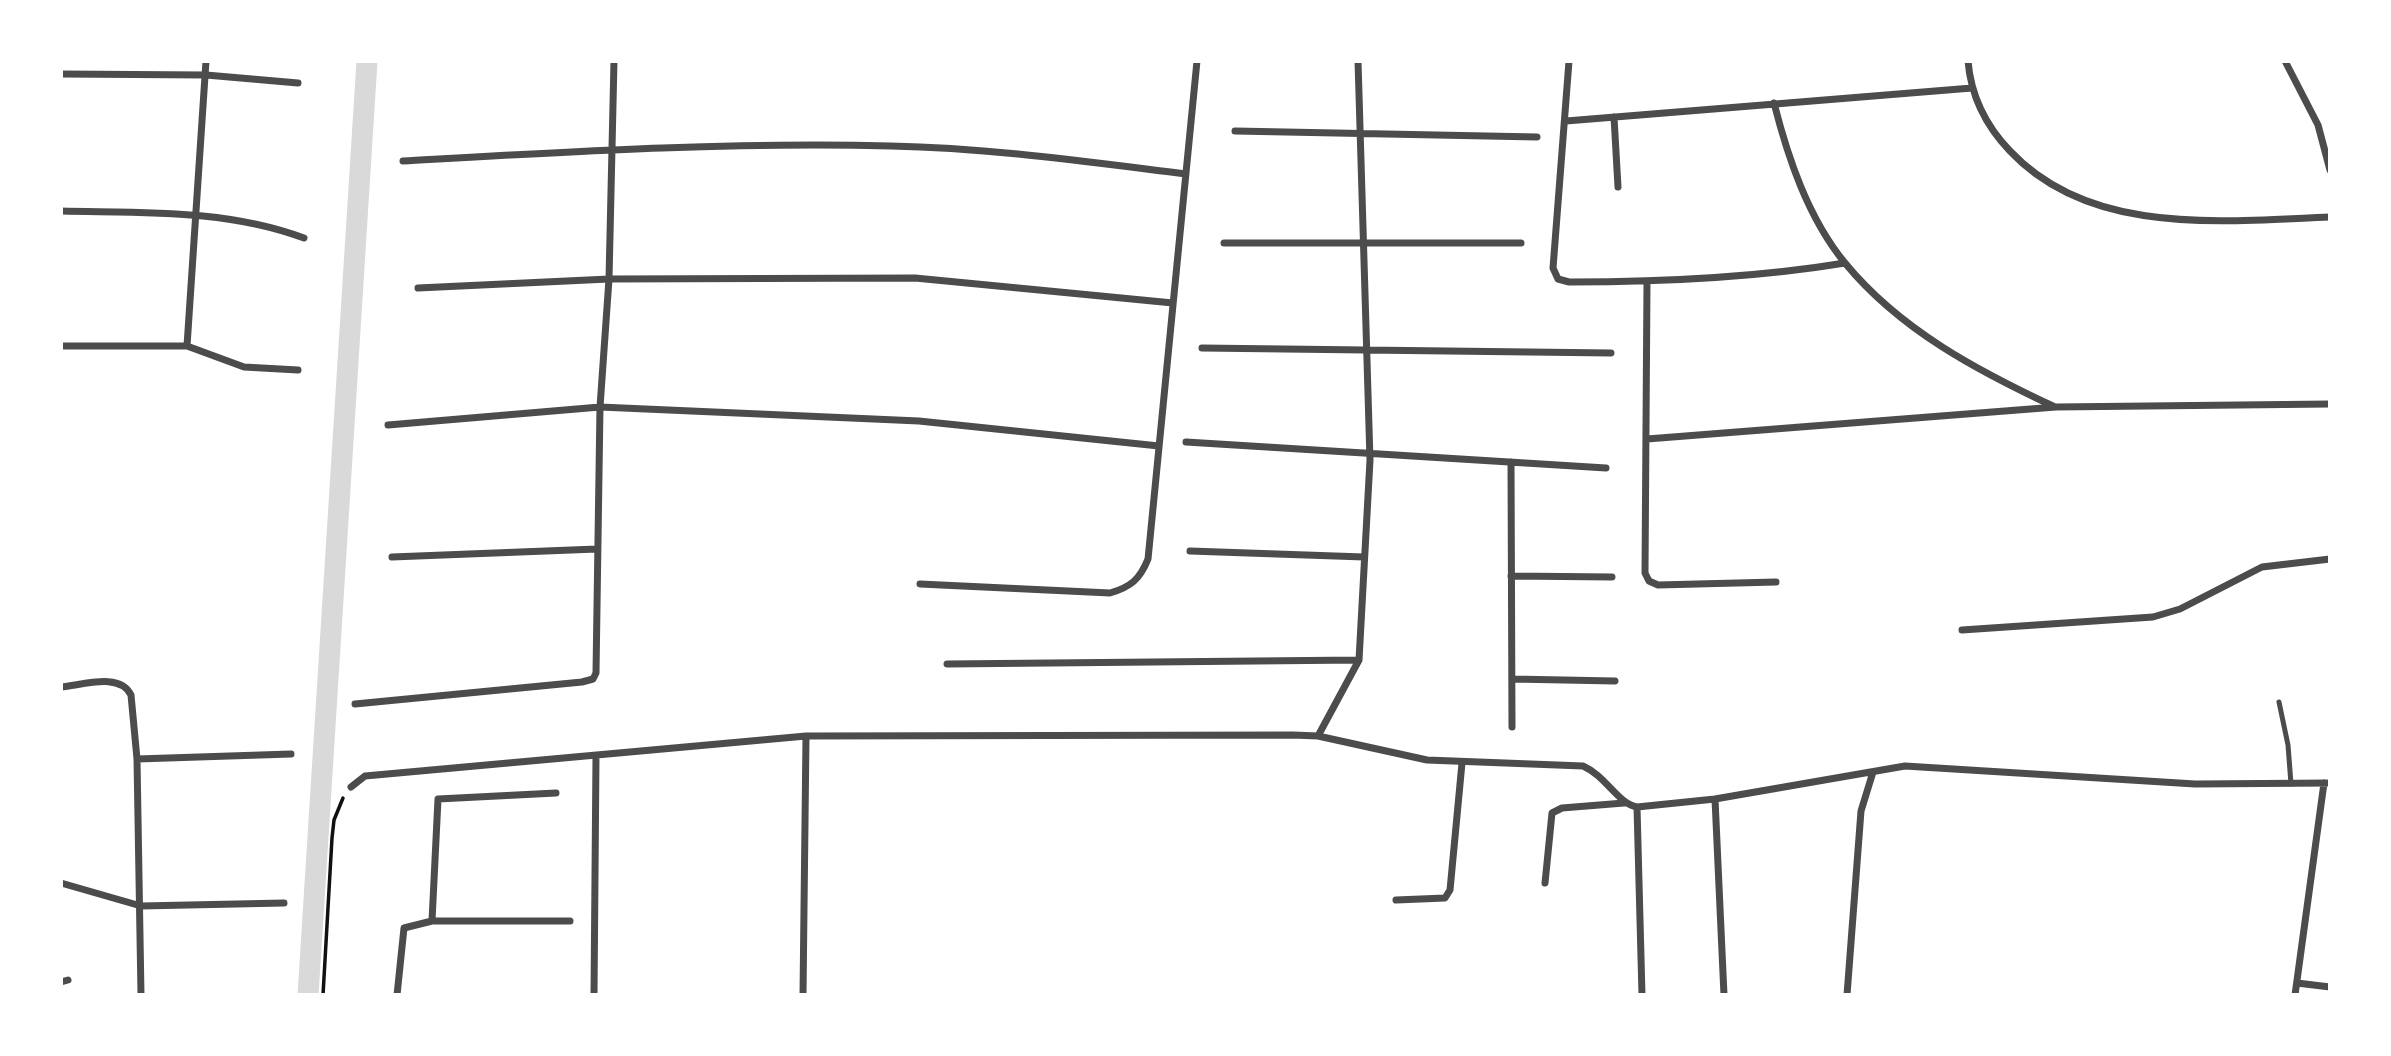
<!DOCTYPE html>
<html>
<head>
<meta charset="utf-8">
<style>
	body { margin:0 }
	#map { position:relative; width:2391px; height:1056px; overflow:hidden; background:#fff; font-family:Rubik,sans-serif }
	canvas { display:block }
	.frame { position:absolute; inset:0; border:63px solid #fff; pointer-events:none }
</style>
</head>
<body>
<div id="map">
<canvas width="2391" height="1056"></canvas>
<div class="frame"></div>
</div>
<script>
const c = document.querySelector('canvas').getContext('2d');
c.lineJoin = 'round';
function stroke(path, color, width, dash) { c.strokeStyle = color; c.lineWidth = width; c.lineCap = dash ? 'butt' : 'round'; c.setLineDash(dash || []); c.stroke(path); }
stroke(new Path2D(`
	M 308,995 L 367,61`), '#d9d9d9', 21);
stroke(new Path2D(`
	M 323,995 L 332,838 L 334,820 L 343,798`), '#111', 3.5);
stroke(new Path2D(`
	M 2279,702 L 2288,745 L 2291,784`), '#4c4c4c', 5);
stroke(new Path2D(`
	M 1569,61 L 1553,268 L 1558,279 L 1569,282 C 1662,282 1754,278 1845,263
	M 1968,61 C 1971,97 1986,126 2010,151 C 2091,237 2223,221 2330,217
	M 2285,61 L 2318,125 L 2330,170
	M 61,74 L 206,75 L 298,83
	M 1774,103 C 1788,158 1808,218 1845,263 C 1900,330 1978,371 2055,407
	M 1614,117 L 1618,187
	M 1566,121 L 1972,88
	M 1235,131 L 1537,137
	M 403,161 C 565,152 728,142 891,146 C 990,148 1088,162 1186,174
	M 61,211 C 143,213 226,209 304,238
	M 1224,243 L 1521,243
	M 1647,282 L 1645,573 L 1649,581 L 1658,585 L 1776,582
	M 418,288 L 609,279 L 915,278 L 1173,303
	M 61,346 L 187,346 L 244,367 L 298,370
	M 187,346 L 206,61
	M 1202,348 L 1611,353
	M 388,425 L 600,407 L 919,421 L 1159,446
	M 1647,439 L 2056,407 L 2330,404
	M 1186,442 L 1606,468
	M 1511,462 L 1512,727
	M 1190,551 L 1364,557
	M 392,557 L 597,549
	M 1511,576 L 1612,577
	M 920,584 L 1110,593 C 1131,587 1140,579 1148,559 L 1197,61
	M 1962,630 L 2153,617 L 2180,609 L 2262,567 L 2330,559
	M 947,664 L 1359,660
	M 1512,679 L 1615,681
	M 61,687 C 83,685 120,672 131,695 L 137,759 L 141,995
	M 355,704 L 582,682 L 593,679 L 596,673 L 600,407 L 609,279 L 614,61
	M 1318,736 L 1359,660 L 1370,460 L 1358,61
	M 137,759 L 291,754
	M 351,787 L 365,776 L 806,736 L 1293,735 L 1318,736 L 1427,760 L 1583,766 C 1606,776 1618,804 1637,807 L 1715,799 L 1905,766 L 2195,784 L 2330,783
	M 1715,799 L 1724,995
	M 1637,807 L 1642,995
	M 61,883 L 141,906 L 284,903
	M 1545,883 L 1552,813 L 1562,808 L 1624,803
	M 1396,900 L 1445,898 L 1450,890 L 1462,763
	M 432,921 L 570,921
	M 61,982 L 68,980
	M 2297,983 L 2330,987
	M 397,995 L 404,928 L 432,921 L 438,799 L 556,793
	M 594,995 L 596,756
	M 803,995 L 806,736
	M 1847,995 L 1861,811 L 1873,772
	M 2295,995 L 2324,783`), '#4c4c4c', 7);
</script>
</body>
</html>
